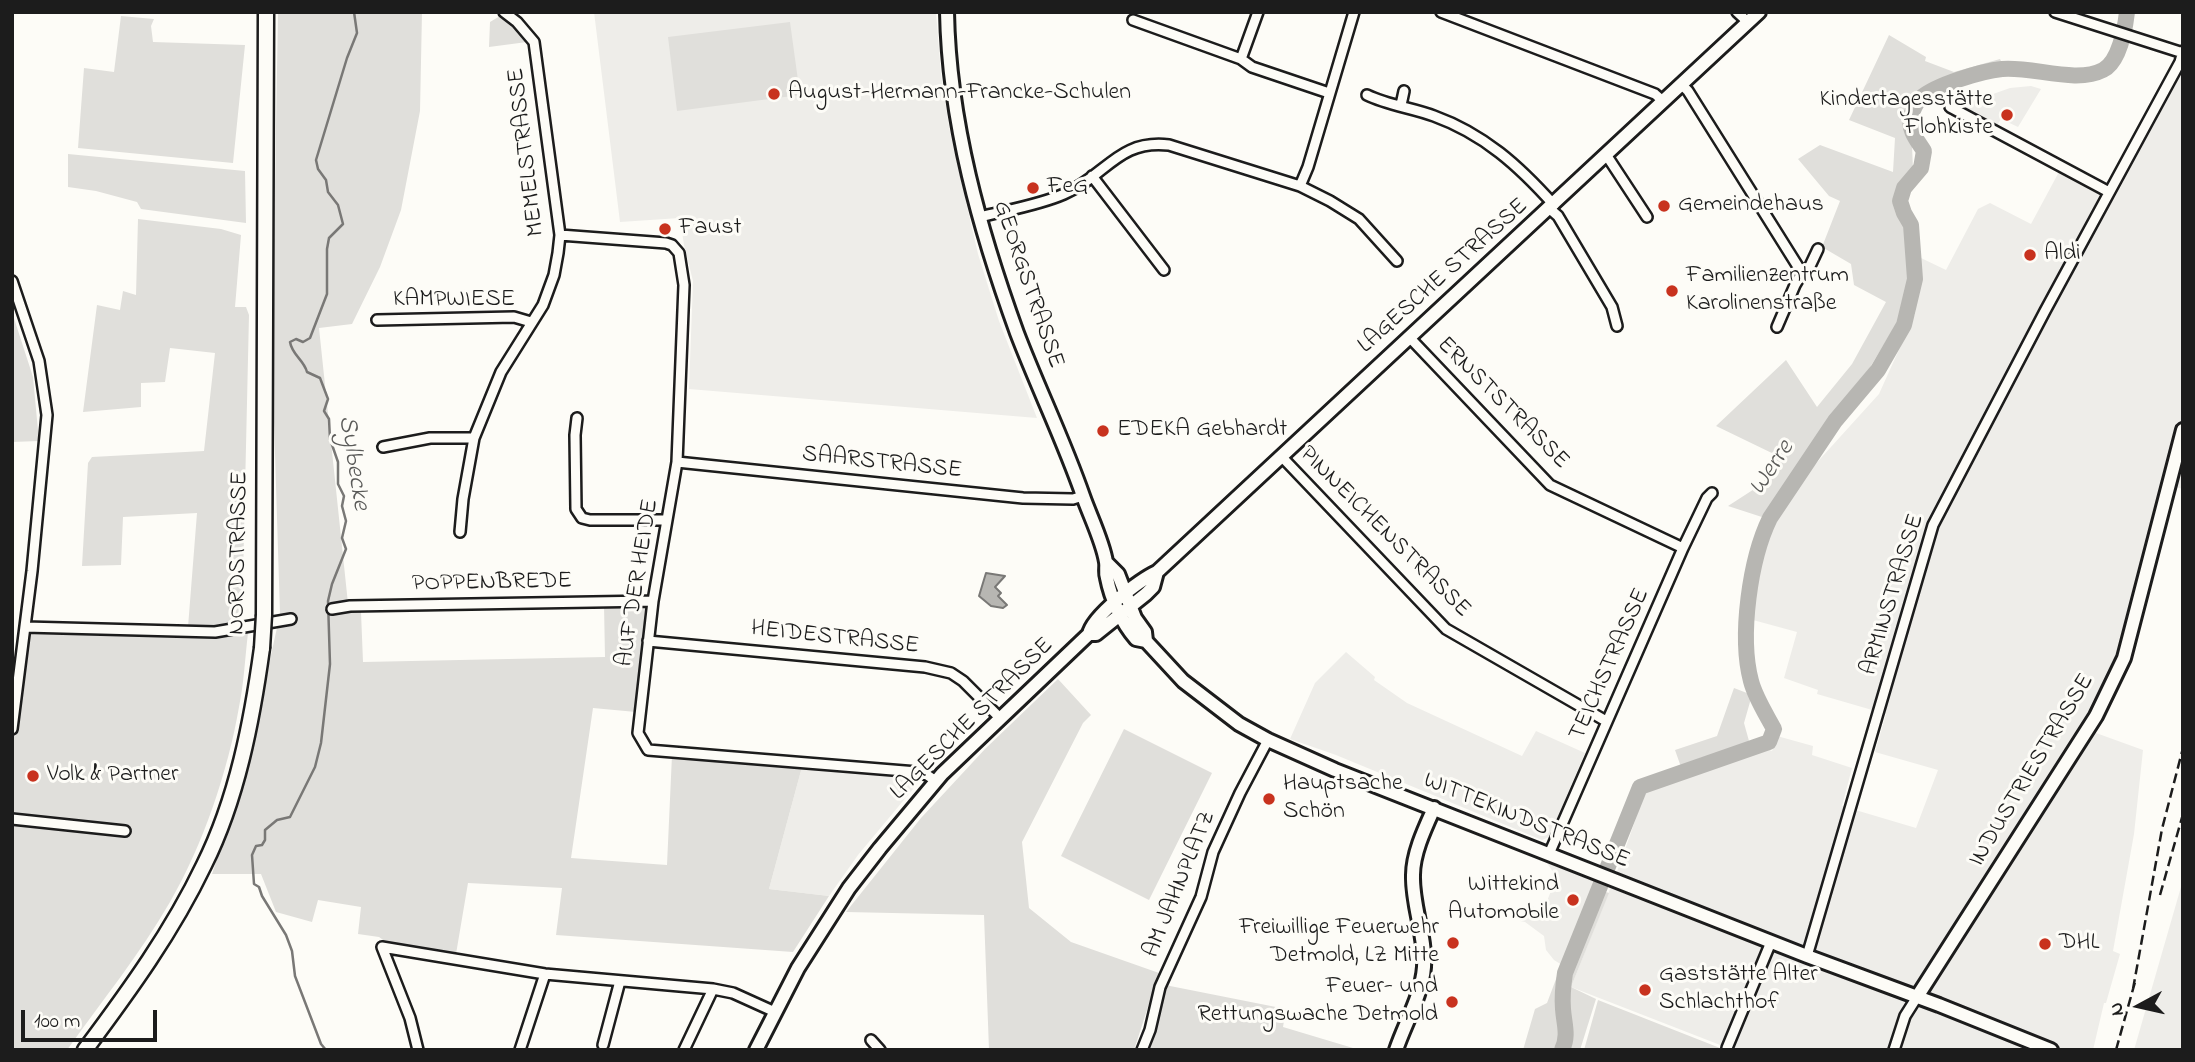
<!DOCTYPE html>
<html>
<head>
<meta charset="utf-8">
<style>
	body { margin:0 }
	#map { position:relative; width:2195px; height:1062px; overflow:hidden; background:#fdfcf7; font-family:"Indie Flower",sans-serif }
	canvas { display:block }
	.frame { position:absolute; inset:0; border:14px solid #1c1c1c; pointer-events:none }
	.north { position:absolute; left:2104px; top:971px; width:70px; height:70px; -webkit-text-stroke:5px #fdfcf7; paint-order:stroke; rotate:262deg; font-size:19px; font-weight:700; line-height:28px; text-align:center; color:#1c1c1c }
	.north::after { content:''; display:block; margin:auto; width:24px; height:32px; background:#1c1c1c; clip-path:polygon(50% 0,100% 100%,50% 72%,0 100%) }
	.scale { position:absolute; left:21px; top:1010px; width:136px; height:32px; box-sizing:border-box; border:4px solid #1c1c1c; border-top:0; padding-left:9px; font-size:21px; line-height:24px; white-space:nowrap; color:#1c1c1c; -webkit-text-stroke:5px #fdfcf7; paint-order:stroke }
</style>
</head>
<body>
<div id="map">
<canvas width="2195" height="1062"></canvas>
<div class="frame"></div>
<div class="north">N</div>
<div class="scale">100 m</div>
</div>
<script>
const c = document.querySelector('canvas').getContext('2d');
c.lineJoin = 'round';
function paint(path, color) { c.fillStyle = color; c.fill(path, 'evenodd'); }
function stroke(path, color, width, dash) { c.strokeStyle = color; c.lineWidth = width; c.lineCap = dash ? 'butt' : 'round'; c.setLineDash(dash || []); c.stroke(path); }
function drawText(font, color, halo, rows, align = 'center') {
  c.font = font + ' "Indie Flower",sans-serif'; c.lineWidth = 6; c.setLineDash([]); c.textBaseline = 'middle'; c.strokeStyle = halo; c.fillStyle = color; for (const [text, x, y, turn = 0] of rows) {
    c.save(); c.translate(x, y); c.rotate((+turn || 0) * Math.PI / 180); c.textAlign = isNaN(turn) ? turn : align; if (halo) c.strokeText(text, 0, 0); c.fillText(text, 0, 0); c.restore();
  }
}
paint(new Path2D(`
	M 594,12 L 936,12 L 941,74 L 950,132 L 978,254 L 999,321 L 1037,418 L 689,389 L 693,281 L 684,245 L 680,218 L 620,222 Z
	M 2183,70 L 2183,489 L 2161,483 L 2118,649 L 2108,680 L 2081,725 L 2096,733 L 2143,750 L 2134,834 L 2113,951 L 2120,954 L 2106,1003 L 2104,1003 L 2093,1050 L 1733,1050 L 1571,987 L 1620,864 L 1645,792 L 1650,788 L 1693,773 L 1703,772 L 1710,766 L 1747,753 L 1765,748 L 1772,751 L 1777,736 L 1813,746 L 1812,755 L 1852,768 L 1842,806 L 1916,828 L 1938,770 L 1875,752 L 1886,714 L 1817,694 L 1818,690 L 1784,678 L 1797,632 L 1753,620 L 1757,576 L 1782,501 L 1879,394 L 1915,314 L 1921,258 L 1946,270 L 1978,209 L 1990,203 L 2031,224 L 2060,170 L 2114,199 Z
	M 2031,86 L 2041,89 L 2018,127 L 2001,119 L 1995,129 L 1961,111 L 1965,104 L 2010,88 Z
	M 1346,652 L 1375,677 L 1374,680 L 1407,703 L 1522,756 L 1536,731 L 1585,753 L 1549,837 L 1542,840 L 1336,755 L 1290,739 L 1315,683 Z
	M 802,767 L 923,777 L 858,855 L 829,896 L 769,889 Z
	M 1547,863 L 1596,882 L 1579,918 L 1562,965 L 1554,960 L 1546,950 L 1544,936 L 1525,922 L 1520,921 L 1527,904 L 1543,911 L 1555,881 L 1555,875 Z
	M 2183,880 L 2183,1050 L 2134,1050 Z`), '#eeede9');
paint(new Path2D(`
	M 278,12 L 422,12 L 420,111 L 401,210 L 380,267 L 352,324 L 319,328 L 349,613 L 361,612 L 363,662 L 605,657 L 604,605 L 648,606 L 636,712 L 593,708 L 571,858 L 667,865 L 672,755 L 802,767 L 769,889 L 829,896 L 793,952 L 556,935 L 562,888 L 468,883 L 456,954 L 386,942 L 379,937 L 358,934 L 361,907 L 318,900 L 312,922 L 276,912 L 261,874 L 212,874 L 244,778 L 280,614 L 272,357 Z
	M 121,16 L 154,19 L 151,26 L 153,42 L 245,45 L 233,163 L 78,148 L 84,68 L 114,72 Z
	M 500,16 C 513,21 521,30 527,42 L 489,47 L 490,22 Z
	M 790,22 L 800,95 L 677,111 L 668,37 Z
	M 1889,35 L 1926,57 L 1925,61 L 1954,72 L 2000,59 L 2002,63 L 1933,85 L 1917,95 L 1906,110 L 1904,118 L 1912,145 L 1913,170 L 1901,188 L 1897,204 L 1900,215 L 1909,226 L 1910,282 L 1898,321 L 1869,369 L 1829,417 L 1765,518 L 1728,506 L 1762,484 L 1778,456 L 1716,426 L 1786,360 L 1817,407 L 1852,364 L 1886,302 L 1854,285 L 1851,264 L 1822,247 L 1840,201 L 1829,196 L 1798,159 L 1820,145 L 1893,172 L 1895,138 L 1849,120 Z
	M 68,154 L 245,171 L 246,223 L 141,209 L 137,202 L 96,191 L 68,187 Z
	M 138,219 L 221,229 L 241,235 L 235,307 L 246,307 L 249,315 L 242,621 L 232,625 L 188,627 L 197,513 L 123,517 L 121,565 L 82,566 L 88,463 L 92,457 L 204,451 L 215,353 L 170,348 L 165,382 L 141,383 L 141,407 L 83,412 L 97,305 L 120,310 L 123,291 L 136,295 Z
	M 12,312 L 33,377 L 39,441 L 12,442 Z
	M 25,627 L 248,633 C 245,658 244,683 239,707 C 228,771 203,845 170,902 C 140,954 102,1001 67,1050 L 12,1050 L 12,749 Z
	M 1058,679 L 1091,715 L 1083,723 L 1022,842 L 1029,908 L 1071,942 L 1159,973 L 1134,1050 L 989,1050 L 984,915 L 846,912 L 921,818 L 985,749 Z
	M 1734,688 L 1752,695 L 1744,723 L 1749,741 L 1723,752 L 1700,758 L 1681,767 L 1675,750 L 1717,736 Z
	M 1124,729 L 1212,773 L 1149,900 L 1061,856 Z
	M 1594,888 L 1609,893 L 1571,987 L 1596,999 L 1580,1050 L 1523,1050 L 1535,1009 L 1547,1003 L 1579,918 Z
	M 1165,985 L 1286,1009 L 1283,1027 L 1353,1048 L 1353,1050 L 1146,1050 L 1156,1022 Z
	M 1598,1000 L 1720,1048 L 1584,1050 Z`), '#e0dfdb');
const water = new Path2D(`
	M 986,573 L 1005,576 L 995,587 L 1001,593 L 998,596 L 1007,605 L 1003,608 L 991,606 L 979,596 Z`);
paint(water, '#b7b6b2');
stroke(water, '#797876', 2);
stroke(new Path2D(`
	M 326,1050 L 321,1044 L 295,976 L 292,951 L 286,935 L 262,896 L 259,887 L 254,884 L 252,855 L 256,846 L 262,845 L 265,840 L 265,830 L 277,820 L 290,817 L 315,767 L 321,743 L 330,664 L 328,601 L 332,584 L 346,549 L 342,538 L 346,521 L 342,506 L 344,496 L 338,484 L 338,462 L 330,439 L 329,419 L 324,411 L 328,399 L 320,378 L 307,372 C 304,360 292,355 290,342 L 296,339 L 303,342 L 310,338 L 327,294 L 327,249 L 329,238 L 343,224 L 338,205 L 328,192 L 326,180 L 318,169 L 316,160 L 347,58 L 357,33 L 354,12`), '#797876', 2.5);
stroke(new Path2D(`
	M 1562,1050 C 1569,1035 1564,1024 1563,1009 C 1562,997 1563,986 1565,973 L 1640,787 L 1769,742 L 1774,729 C 1766,714 1755,697 1751,681 C 1739,636 1750,559 1770,518 L 1835,421 L 1878,370 L 1904,325 L 1915,279 L 1911,225 L 1904,213 L 1900,201 L 1904,188 L 1921,168 L 1924,151 C 1917,140 1908,130 1911,117 C 1912,111 1917,101 1921,98 C 1935,85 1982,71 2002,69 C 2032,66 2076,84 2103,70 C 2119,62 2125,29 2127,12`), '#b7b6b2', 16);
const street = new Path2D(`
	M 1441,12 L 1655,94 L 1664,102
	M 1737,12 L 1749,23
	M 2055,12 L 2183,53
	M 1133,20 L 1241,59 L 1252,67 L 1329,93
	M 1241,59 L 1258,12
	M 1682,85 L 1688,91 L 1802,273
	M 1367,95 C 1387,105 1413,108 1434,116 C 1484,134 1519,166 1554,205
	M 1401,105 L 1404,91
	M 1950,107 L 2109,192
	M 1607,156 L 1647,217
	M 1092,176 L 1164,270
	M 1300,186 L 1308,167 L 1354,12
	M 1550,209 L 1558,216 L 1612,307 L 1617,326
	M 980,217 C 1008,210 1039,205 1064,194 C 1106,176 1118,139 1169,145 L 1300,186 L 1330,201 L 1359,219 L 1397,261
	M 560,235 L 666,243 L 672,245 L 679,253 L 684,285 L 677,462 L 653,601 L 638,733 L 648,750 L 917,772 L 927,775 L 936,781
	M 12,281 L 39,361 L 47,415 L 32,571 L 12,729
	M 377,320 L 514,317 L 531,322
	M 1777,327 L 1795,285 L 1802,273 L 1810,266 L 1818,249
	M 1410,338 L 1550,485 L 1683,548
	M 577,418 L 575,435 L 576,509 L 582,518 L 590,520 L 667,520
	M 383,447 L 430,438 L 474,438
	M 1281,456 L 1446,629 L 1606,721
	M 677,462 L 1023,498 L 1073,499 L 1083,496
	M 460,532 L 463,499 L 474,438 L 501,372 L 543,305 L 554,275 L 558,253 L 560,235 L 534,42 L 517,22 L 504,12
	M 332,609 L 350,606 L 653,601
	M 25,627 L 215,632 L 291,619
	M 648,641 L 925,667 L 951,673 L 963,681 L 1000,718
	M 12,819 L 125,831
	M 1549,854 L 1683,548 L 1707,498 L 1712,493
	M 1807,956 L 1933,525 L 2045,311 L 2180,62 L 2183,51
	M 871,1040 L 880,1050
	M 603,1045 L 620,981
	M 1727,1048 L 1771,942
	M 418,1050 L 410,1018 L 382,947 L 545,974 L 713,989 L 733,993 L 775,1012
	M 520,1050 L 545,974
	M 684,1050 L 713,989
	M 1142,1050 L 1150,1030 L 1160,987 L 1201,897 L 1213,852 L 1240,793 L 1268,740
	M 1894,1050 L 1905,1016 L 1917,997`);
const secondary = new Path2D(`
	M 947,12 C 949,122 980,231 1017,333 C 1038,388 1064,441 1083,496 C 1090,516 1103,542 1106,562 C 1107,567 1105,572 1107,578 C 1111,599 1122,623 1136,639 L 1146,641
	M 1106,562 L 1118,574 L 1135,618 L 1145,632 L 1146,641 L 1183,681 L 1239,724 L 1268,740 L 1335,770 L 1807,956 L 1939,1005 L 2051,1050
	M 1089,634 L 1096,634 L 1146,594 L 1153,587 L 1157,572
	M 1917,997 L 2096,716 L 2124,658 L 2183,430
	M 756,1050 L 798,968 L 849,888 L 880,848 L 942,774 L 1089,634 C 1092,616 1140,580 1157,572 L 1759,12
	M 1396,1050 C 1405,1023 1422,995 1424,967 C 1426,936 1412,906 1413,875 C 1413,853 1425,828 1434,808`);
const primary = new Path2D(`
	M 264,615 L 266,12
	M 85,1050 C 129,991 172,932 204,865 C 237,799 252,721 262,648`);
stroke(street, '#1c1c1c', 14);
stroke(secondary, '#1c1c1c', 18);
stroke(primary, '#1c1c1c', 19);
stroke(street, '#fdfcf7', 9);
stroke(secondary, '#fdfcf7', 12);
stroke(primary, '#fdfcf7', 14);
stroke(new Path2D(`
	M 2160,895 L 2183,814
	M 2133,989 L 2162,829 L 2183,748
	M 2116,1050 L 2135,982`), '#1c1c1c', 2.5, [10, 5]);
const primaryBridge = new Path2D(`
	M 262,648 L 264,615`);
stroke(primaryBridge, '#1c1c1c', 19, []);
stroke(primaryBridge, '#fdfcf7', 14);
for (const [x, y, r, color] of [
	[774,94,7,"#c8321e"],
	[2007,115,7,"#c8321e"],
	[1033,188,7,"#c8321e"],
	[1664,206,7,"#c8321e"],
	[665,229,7,"#c8321e"],
	[2030,255,7,"#c8321e"],
	[1672,291,7,"#c8321e"],
	[1103,431,7,"#c8321e"],
	[33,776,7,"#c8321e"],
	[1269,799,7,"#c8321e"],
	[1573,900,7,"#c8321e"],
	[1453,943,7,"#c8321e"],
	[2045,944,7,"#c8321e"],
	[1645,990,7,"#c8321e"],
	[1452,1002,7,"#c8321e"]
]) { const dot = new Path2D(); dot.arc(x, y, r, 0, 2 * Math.PI); c.fillStyle = color; c.fill(dot); stroke(dot, '#fdfcf7', 2.5); }
drawText('24px', '#1c1c1c', '#fdfcf7', [
	["August-Hermann-Francke-Schulen",788,94],
	["Kindertagesstätte",1993,101,"right"],
	["Flohkiste",1993,129,"right"],
	["FeG",1047,188],
	["Gemeindehaus",1678,206],
	["Faust",679,229],
	["Aldi",2044,255],
	["Familienzentrum",1686,277],
	["Karolinenstraße",1686,305],
	["EDEKA Gebhardt",1117,431],
	["Volk & Partner",47,776],
	["Hauptsache",1283,785],
	["Schön",1283,813],
	["Wittekind",1559,886,"right"],
	["Automobile",1559,914,"right"],
	["Freiwillige Feuerwehr",1439,929,"right"],
	["Detmold, LZ Mitte",1439,957,"right"],
	["DHL",2059,944],
	["Gaststätte Alter",1659,976],
	["Schlachthof",1659,1004],
	["Feuer- und",1438,988,"right"],
	["Rettungswache Detmold",1438,1016,"right"]
], 'left');
drawText('24px', '#1c1c1c', '#fdfcf7', [
	["MEMELSTRASSE",528,152,-97],
	["LAGESCHE STRASSE",1444,277,-42],
	["GEORGSTRASSE",1027,285,71],
	["KAMPWIESE",454,301],
	["ERNSTSTRASSE",1502,404,45],
	["SAARSTRASSE",882,464,6],
	["PINNEICHENSTRASSE",1384,533,45],
	["NORDSTRASSE",240,553,-89],
	["AUF DER HEIDE",639,583,-81],
	["POPPENBREDE",492,584,-1],
	["ARMINSTRASSE",1894,595,-73],
	["HEIDESTRASSE",835,639,6],
	["TEICHSTRASSE",1611,665,-66],
	["LAGESCHE STRASSE",973,720,-45],
	["INDUSTRIESTRASSE",2033,771,-59],
	["WITTEKINDSTRASSE",1526,822,22],
	["AM JAHNPLATZ",1181,885,-68]
]);
drawText('italic 26px', '#5a5a58', '#fdfcf7', [
	["Sylbecke",352,463,81],
	["Werre",1773,469,-56]
]);
</script>
</body>
</html>
